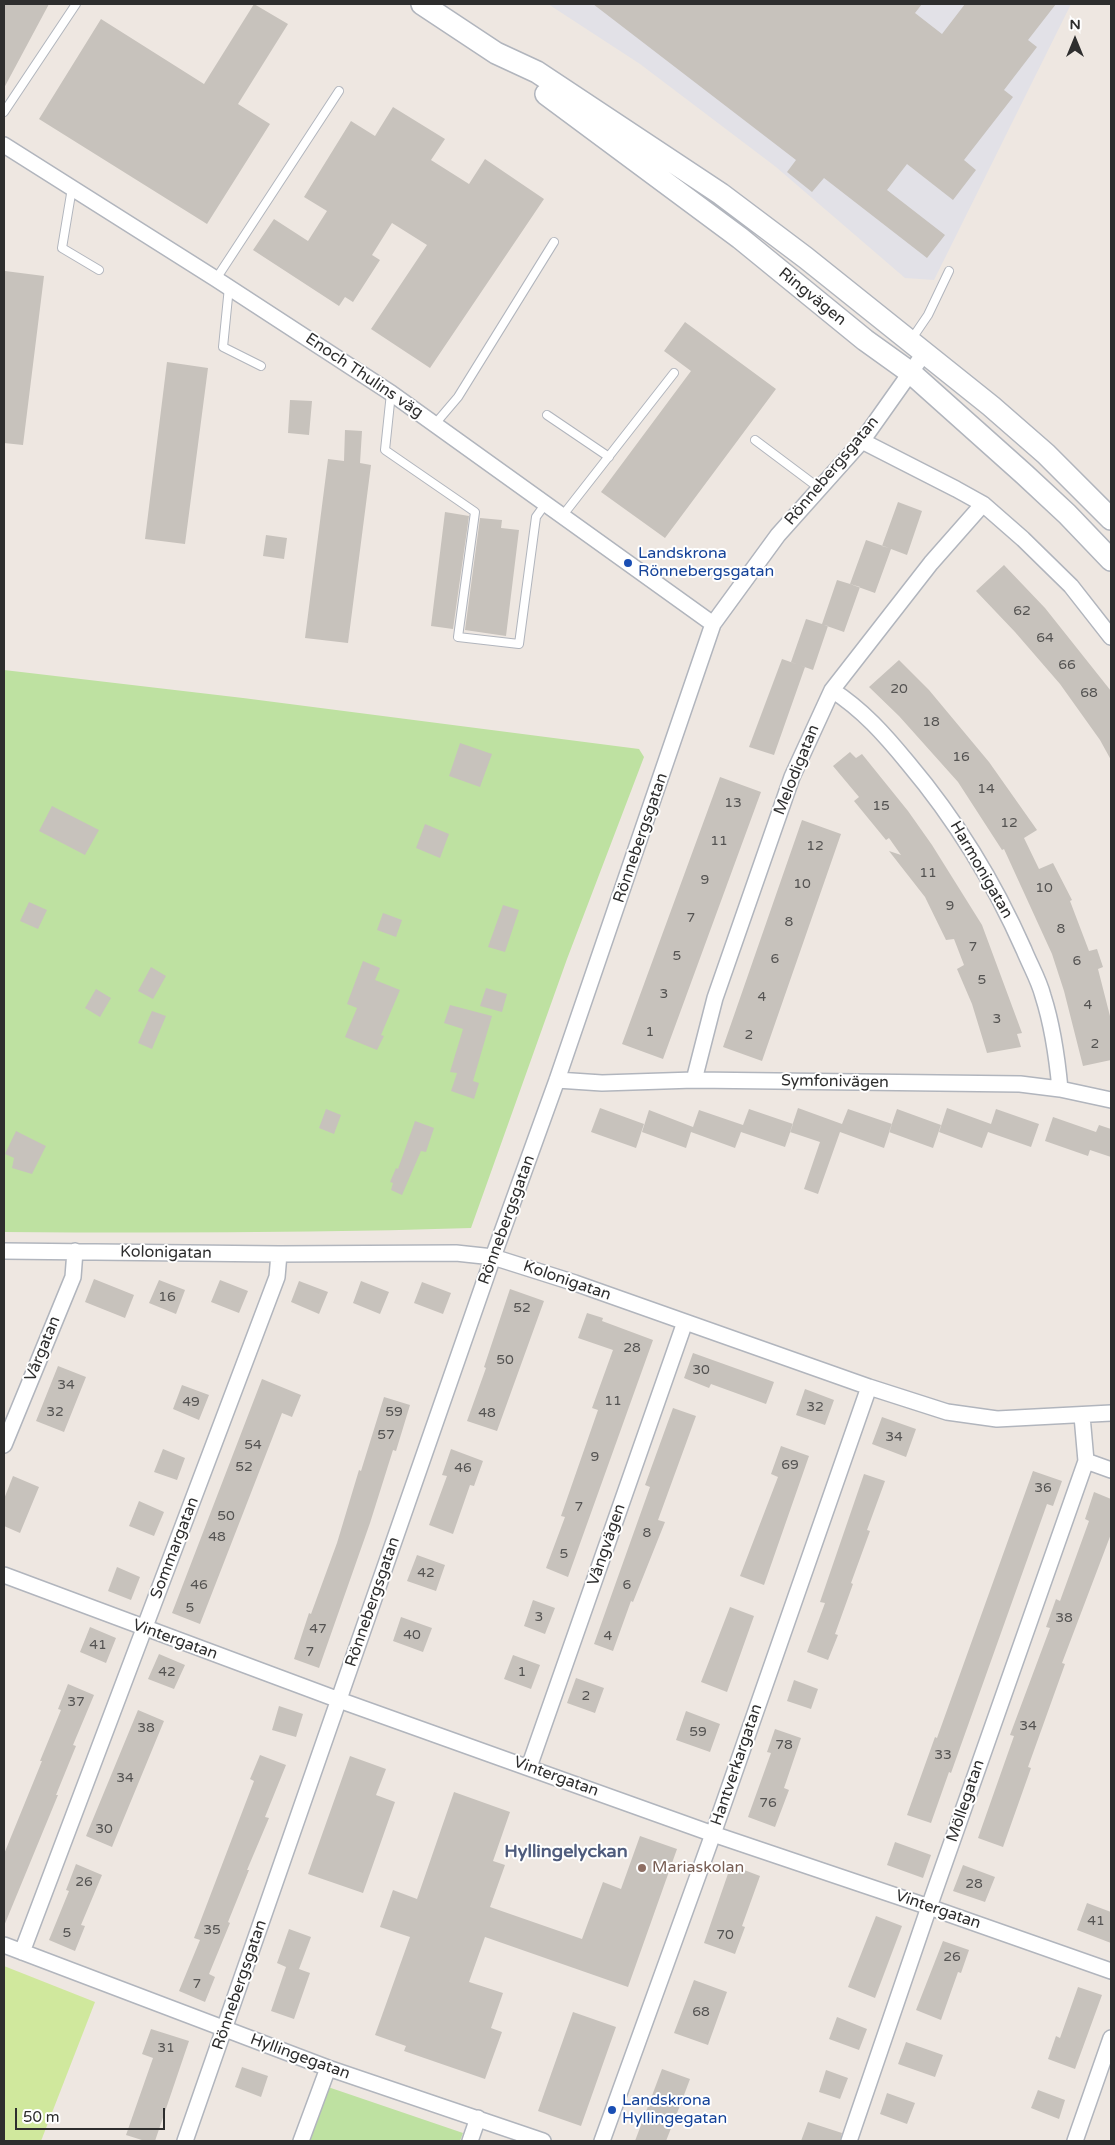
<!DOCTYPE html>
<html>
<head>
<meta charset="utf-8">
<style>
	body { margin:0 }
	#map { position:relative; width:1115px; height:2145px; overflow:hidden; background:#eee7e1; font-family:"Varela Round",sans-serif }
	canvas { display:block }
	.frame { position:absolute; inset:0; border:5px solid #2e2e2e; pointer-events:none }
	.north { position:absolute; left:1050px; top:15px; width:50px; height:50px; -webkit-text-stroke:4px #fff; paint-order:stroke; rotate:0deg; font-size:14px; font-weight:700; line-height:20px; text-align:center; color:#2e2e2e }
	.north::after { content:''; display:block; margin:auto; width:18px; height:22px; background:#2e2e2e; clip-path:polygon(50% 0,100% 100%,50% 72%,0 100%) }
	.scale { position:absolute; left:15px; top:2108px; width:150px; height:22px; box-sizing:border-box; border:2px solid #2e2e2e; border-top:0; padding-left:6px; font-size:15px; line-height:18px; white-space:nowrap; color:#2e2e2e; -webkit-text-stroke:4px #fff; paint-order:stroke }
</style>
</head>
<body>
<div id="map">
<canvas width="1115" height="2145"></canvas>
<div class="frame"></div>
<div class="north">N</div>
<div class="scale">50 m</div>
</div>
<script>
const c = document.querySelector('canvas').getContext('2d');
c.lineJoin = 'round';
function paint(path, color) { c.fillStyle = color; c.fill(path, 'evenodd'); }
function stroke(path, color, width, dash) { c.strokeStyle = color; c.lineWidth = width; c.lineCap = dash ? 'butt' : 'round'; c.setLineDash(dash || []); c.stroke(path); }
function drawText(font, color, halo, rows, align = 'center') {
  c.font = font + ' "Varela Round",sans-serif'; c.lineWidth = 4; c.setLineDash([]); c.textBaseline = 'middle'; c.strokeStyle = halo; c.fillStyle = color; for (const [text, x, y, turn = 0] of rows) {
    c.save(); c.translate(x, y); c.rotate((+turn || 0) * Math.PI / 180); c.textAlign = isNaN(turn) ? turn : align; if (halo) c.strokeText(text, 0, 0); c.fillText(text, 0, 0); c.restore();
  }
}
paint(new Path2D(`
	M 548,4 L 1071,4 L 934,280 L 905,278 L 776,167 L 640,64 Z`), '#e2e1e7');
paint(new Path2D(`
	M 4,670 L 243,698 L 639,749 L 644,757 L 567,959 L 471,1228 C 315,1233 160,1233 4,1232 Z
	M 328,2087 L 463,2133 L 460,2141 L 309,2141 Z`), '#bee1a1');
paint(new Path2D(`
	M 4,1966 L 95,2002 L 41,2141 L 4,2141 Z`), '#d0e89d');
paint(new Path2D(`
	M 4,4 L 49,4 L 4,88 Z
	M 254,4 L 288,24 L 238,104 L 270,124 L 207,224 L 39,119 L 101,19 L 204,84 Z
	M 593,4 L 922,4 L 915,13 L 942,34 L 965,4 L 1056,4 L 1028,40 L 1037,47 L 1004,90 L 1013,97 L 964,160 L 976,170 L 953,200 L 907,164 L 887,190 L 945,235 L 927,258 L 824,178 L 812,192 L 787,172 L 796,160 Z
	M 393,107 L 445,139 L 431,160 L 469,184 L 485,159 L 544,199 L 430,368 L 371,329 L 427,245 L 392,223 L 372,255 L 380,260 L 353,302 L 345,297 L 339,306 L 253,250 L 274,219 L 308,241 L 327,211 L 304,197 L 351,121 L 375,136 Z
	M 5,271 L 44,276 L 23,445 L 4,443 Z
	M 685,322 L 776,389 L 665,538 L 601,492 L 691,371 L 664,351 Z
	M 167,362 L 208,368 L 185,544 L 145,539 Z
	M 290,400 L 312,401 L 309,435 L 288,433 Z
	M 345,430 L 362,431 L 360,463 L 371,465 L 348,643 L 305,638 L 328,459 L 344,461 Z
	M 898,502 L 922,511 L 907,555 L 891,549 L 875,593 L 850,584 L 866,540 L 889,548 L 882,546 Z
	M 445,512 L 469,516 L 453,629 L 431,626 Z
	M 480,518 L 502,520 L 501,528 L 519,530 L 506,636 L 465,630 Z
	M 266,535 L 287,538 L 284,559 L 263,556 Z
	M 1004,565 L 1045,608 L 1111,691 L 1111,760 L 1100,740 L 1060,684 L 1015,632 L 976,591 Z
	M 837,580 L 860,587 L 844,632 L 824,625 L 828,626 L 813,670 L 791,662 L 806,619 L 822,624 Z
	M 782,659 L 805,667 L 774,755 L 749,747 Z
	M 899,660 L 929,690 L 989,762 L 1037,830 L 1024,838 L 1039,869 L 1053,863 L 1072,900 L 1070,901 L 1089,951 L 1097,949 L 1103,967 L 1098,969 L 1111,1020 L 1111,1060 L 1083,1066 L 1064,991 L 1052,954 L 1004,849 L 1002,850 L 958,782 L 899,716 L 869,687 Z
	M 460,743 L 492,754 L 480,787 L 449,776 Z
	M 850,752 L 856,758 L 862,754 L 908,811 L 932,845 L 982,925 L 1022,1033 L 1017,1034 L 1021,1047 L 987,1053 L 972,1004 L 957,969 L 964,965 L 954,939 L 946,940 L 925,897 L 889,851 L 901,855 L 889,838 L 886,840 L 854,801 L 859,797 L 833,766 Z
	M 720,777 L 761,792 L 663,1059 L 622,1044 Z
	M 52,806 L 99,830 L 85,855 L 39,831 Z
	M 802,820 L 841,834 L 762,1061 L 723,1047 Z
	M 425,824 L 449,834 L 440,858 L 416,848 Z
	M 29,902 L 47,910 L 38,929 L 20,921 Z
	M 503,905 L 519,910 L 505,952 L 488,947 Z
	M 383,913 L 402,920 L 396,937 L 377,930 Z
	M 363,961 L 380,968 L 375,980 L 400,990 L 381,1035 L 384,1036 L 377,1050 L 345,1037 L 357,1008 L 347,1004 Z
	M 151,967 L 166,976 L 153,999 L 138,991 Z
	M 486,988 L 507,994 L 502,1012 L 480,1006 Z
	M 96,989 L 111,998 L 100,1017 L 85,1008 Z
	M 450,1005 L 492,1016 L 473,1081 L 479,1083 L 474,1099 L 451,1091 L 457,1073 L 450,1072 L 463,1029 L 444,1023 Z
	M 152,1011 L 166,1016 L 152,1049 L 138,1043 Z
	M 600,1108 L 644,1124 L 636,1148 L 591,1132 Z
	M 798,1108 L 842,1124 L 848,1109 L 892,1124 L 884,1148 L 840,1132 L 818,1194 L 804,1189 L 820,1142 L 790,1132 Z
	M 947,1108 L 991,1124 L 996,1109 L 1039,1124 L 1031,1147 L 988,1132 L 982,1148 L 939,1132 Z
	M 326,1109 L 341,1115 L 334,1134 L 319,1128 Z
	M 749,1109 L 793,1124 L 785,1147 L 741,1132 L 735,1148 L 691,1132 L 686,1148 L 642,1132 L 649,1110 L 693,1127 L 699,1110 L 743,1125 Z
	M 897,1109 L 941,1125 L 933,1148 L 889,1132 Z
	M 1053,1117 L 1096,1132 L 1099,1125 L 1111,1129 L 1111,1157 L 1090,1150 L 1088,1156 L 1045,1141 Z
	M 415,1121 L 434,1128 L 426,1152 L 421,1151 L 402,1195 L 391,1190 L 393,1183 L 390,1182 L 396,1168 L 398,1169 Z
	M 16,1131 L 46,1146 L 32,1174 L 12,1168 L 14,1158 L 5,1154 Z
	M 94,1279 L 134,1295 L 125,1318 L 85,1302 Z
	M 159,1280 L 185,1290 L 176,1314 L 149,1303 Z
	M 220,1280 L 248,1291 L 239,1313 L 211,1302 Z
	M 299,1281 L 328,1292 L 319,1314 L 291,1302 Z
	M 361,1281 L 389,1292 L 380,1314 L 353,1303 Z
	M 422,1282 L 451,1293 L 443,1314 L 414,1303 Z
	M 510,1289 L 544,1301 L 497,1431 L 467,1421 L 486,1368 L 484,1367 Z
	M 587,1313 L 603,1318 L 602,1321 L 653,1340 L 568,1577 L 546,1568 L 565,1517 L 561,1516 L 598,1410 L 592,1408 L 613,1350 L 578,1338 Z
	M 693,1353 L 774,1382 L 766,1404 L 711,1384 L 709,1388 L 684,1378 Z
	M 58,1366 L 86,1377 L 64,1432 L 36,1421 Z
	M 262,1379 L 301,1395 L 292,1417 L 282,1413 L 200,1624 L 172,1613 Z
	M 182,1385 L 209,1395 L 199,1420 L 173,1409 Z
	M 805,1389 L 834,1400 L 825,1425 L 796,1415 Z
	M 384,1397 L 410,1405 L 396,1451 L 393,1450 L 370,1523 L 319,1668 L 294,1659 L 309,1613 L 311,1614 L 337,1543 L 359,1470 L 361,1471 Z
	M 673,1408 L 696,1416 L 658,1520 L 665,1522 L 633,1602 L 631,1601 L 613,1651 L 594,1644 L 650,1487 L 645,1485 Z
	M 882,1417 L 916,1429 L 906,1457 L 872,1444 Z
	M 781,1446 L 809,1456 L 764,1585 L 740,1576 L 778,1477 L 771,1474 Z
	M 163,1449 L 185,1458 L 177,1480 L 154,1472 Z
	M 451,1449 L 483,1461 L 474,1486 L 470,1485 L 453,1534 L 429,1525 L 447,1476 L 442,1475 Z
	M 1033,1471 L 1062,1481 L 1053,1506 L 1047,1504 L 951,1773 L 949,1772 L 931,1823 L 907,1815 L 935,1737 L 937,1738 Z
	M 864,1474 L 885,1481 L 867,1530 L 870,1531 L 851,1583 L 853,1584 L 835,1634 L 838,1635 L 828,1660 L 807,1652 L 825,1603 L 820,1602 Z
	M 13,1476 L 39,1487 L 20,1533 L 4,1526 L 4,1499 Z
	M 1094,1492 L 1111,1499 L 1111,1534 L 1062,1663 L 1065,1664 L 1028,1767 L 1031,1768 L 1003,1847 L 978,1838 L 1014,1736 L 1010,1735 L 1050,1628 L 1046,1627 L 1056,1599 L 1060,1601 L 1089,1521 L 1085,1519 Z
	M 139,1501 L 164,1512 L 154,1536 L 129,1526 Z
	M 417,1555 L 445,1565 L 436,1591 L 407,1581 Z
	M 117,1567 L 140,1577 L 131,1600 L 108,1591 Z
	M 533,1600 L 555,1608 L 545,1634 L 524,1626 Z
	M 730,1607 L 754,1616 L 727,1692 L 701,1682 Z
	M 401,1617 L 432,1628 L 423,1652 L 393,1641 Z
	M 90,1627 L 116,1638 L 106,1663 L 80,1652 Z
	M 159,1654 L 185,1665 L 174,1689 L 148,1679 Z
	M 513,1655 L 540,1665 L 531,1689 L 504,1679 Z
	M 576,1678 L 604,1688 L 595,1713 L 567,1703 Z
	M 794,1680 L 818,1689 L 811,1709 L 787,1701 Z
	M 68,1684 L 94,1695 L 73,1745 L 76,1746 L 56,1795 L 58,1795 L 4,1926 L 4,1854 L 42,1761 L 40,1761 L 61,1710 L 58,1709 Z
	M 279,1706 L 303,1714 L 296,1737 L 272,1730 Z
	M 138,1710 L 164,1721 L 112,1847 L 86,1836 Z
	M 686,1711 L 720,1724 L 710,1752 L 676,1740 Z
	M 775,1729 L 801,1738 L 784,1788 L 789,1790 L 775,1827 L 748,1817 L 771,1753 L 767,1752 Z
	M 260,1755 L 286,1765 L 265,1817 L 269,1818 L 247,1870 L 249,1870 L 228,1922 L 230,1923 L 209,1974 L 215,1977 L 205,2002 L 179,1991 L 200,1940 L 194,1938 L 254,1781 L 250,1779 Z
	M 350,1756 L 386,1769 L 376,1795 L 395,1802 L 363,1893 L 308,1874 Z
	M 454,1792 L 510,1812 L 493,1861 L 505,1865 L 490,1907 L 582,1939 L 603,1882 L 621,1889 L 640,1836 L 677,1849 L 628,1987 L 485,1937 L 469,1982 L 503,1993 L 491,2028 L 502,2032 L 485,2079 L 404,2051 L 406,2046 L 375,2035 L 410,1937 L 380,1927 L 393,1890 L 417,1899 Z
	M 895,1842 L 931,1855 L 923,1878 L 887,1865 Z
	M 76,1864 L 102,1875 L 81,1925 L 85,1926 L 75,1951 L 49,1940 L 69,1891 L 66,1890 Z
	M 731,1865 L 760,1876 L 742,1926 L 745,1927 L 735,1954 L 704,1943 Z
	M 963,1865 L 995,1877 L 985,1902 L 953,1891 Z
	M 1087,1903 L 1111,1912 L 1111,1943 L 1077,1930 Z
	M 876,1916 L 902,1926 L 875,1998 L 848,1987 Z
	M 289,1929 L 311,1937 L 299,1969 L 310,1973 L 294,2019 L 271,2011 L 286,1967 L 277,1963 Z
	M 943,1941 L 969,1950 L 961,1973 L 958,1972 L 941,2020 L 916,2010 Z
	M 694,1980 L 727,1992 L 708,2045 L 674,2033 Z
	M 1078,1987 L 1102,1995 L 1075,2069 L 1048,2059 L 1056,2036 L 1060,2038 Z
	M 573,2012 L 616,2027 L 581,2126 L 538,2111 Z
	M 837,2017 L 867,2029 L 859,2050 L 829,2039 Z
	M 151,2029 L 189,2041 L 155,2141 L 145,2141 L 126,2135 L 153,2058 L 142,2054 Z
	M 906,2042 L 943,2055 L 935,2077 L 898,2064 Z
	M 242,2067 L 268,2076 L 261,2097 L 235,2087 Z
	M 662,2069 L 690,2079 L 681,2103 L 666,2141 L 635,2141 Z
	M 826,2070 L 848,2078 L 840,2099 L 819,2092 Z
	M 1038,2090 L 1065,2100 L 1059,2119 L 1031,2108 Z
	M 887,2093 L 915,2103 L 907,2124 L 880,2114 Z
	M 808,2122 L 842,2133 L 840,2141 L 801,2141 Z`), '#c7c2bc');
const lane = new Path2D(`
	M 4,112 L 76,4
	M 72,188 L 62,248 L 99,270
	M 216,279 L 339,91
	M 229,287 L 223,347 L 261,366
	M 911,340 L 928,315 L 949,271
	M 391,393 L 385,450 L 475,512 L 458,637 L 519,644 L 536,517 L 546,503
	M 547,415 L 609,457
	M 435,424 L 458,397 L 554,242
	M 755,440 L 819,488
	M 563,515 L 674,373`);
const street = new Path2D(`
	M 4,145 L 216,279 L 391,393 L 713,624
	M 862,441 L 956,489 L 983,504 L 1023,539 L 1071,586 L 1111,637
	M 832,690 C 863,710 885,735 908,763 C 956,820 994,882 1024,950 C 1030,965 1039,980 1043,996 C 1053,1027 1057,1057 1060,1089
	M 557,1080 L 602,1083 L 694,1080 L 1020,1084 L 1060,1089 L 1111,1100
	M 694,1080 L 715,998 L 792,777 L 832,690 L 931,563 L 983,504
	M 4,1251 L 279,1254 L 456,1253 L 493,1257 L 575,1283 L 869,1387 L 947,1412 L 997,1419 L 1111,1413
	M 1082,1416 L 1086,1461 L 1111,1470
	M 4,1445 L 73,1277 L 75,1251
	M 4,1575 L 339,1700 L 713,1834 L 929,1907 L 1111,1971
	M 529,1767 L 685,1322
	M 4,1945 L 328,2068 L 543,2141
	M 22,1952 L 277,1277 L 279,1254
	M 185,2141 L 493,1257 L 557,1080 L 713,624 L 778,535 L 862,441 L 925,352
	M 301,2141 L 328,2068
	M 470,2141 L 478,2118
	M 602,2141 L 713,1834 L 869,1387
	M 849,2141 L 929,1907 L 1086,1461
	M 1075,2141 L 1111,2038`);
const secondary = new Path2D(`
	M 422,4 L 496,53 L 537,72 L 721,194 L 806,258 L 991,406 L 1046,454 L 1111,519
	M 546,94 L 740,238 L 865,340 L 911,373 L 1024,474 L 1067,514 L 1111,560`);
stroke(lane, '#b1b5bd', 10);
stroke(street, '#b1b5bd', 18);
stroke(secondary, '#b1b5bd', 24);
stroke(lane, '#fff', 8);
stroke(street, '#fff', 15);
stroke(secondary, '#fff', 21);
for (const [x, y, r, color] of [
	[628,563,5,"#1a4fb4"],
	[642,1868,5,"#8d6e63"],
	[612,2110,5,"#1a4fb4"]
]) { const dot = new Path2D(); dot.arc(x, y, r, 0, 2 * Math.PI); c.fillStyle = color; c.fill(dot); stroke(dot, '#fff', 2); }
drawText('14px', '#545352', null, [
	["62",1022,611],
	["64",1045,638],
	["66",1067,665],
	["20",899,689],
	["68",1089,693],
	["18",931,722],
	["16",961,757],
	["14",986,789],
	["13",733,803],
	["15",881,806],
	["12",1009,823],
	["11",719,841],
	["12",815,846],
	["11",928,873],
	["9",705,880],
	["10",802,884],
	["10",1044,888],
	["9",950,906],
	["7",691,918],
	["8",789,922],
	["8",1061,929],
	["7",973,947],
	["5",677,956],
	["6",775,959],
	["6",1077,961],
	["5",982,980],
	["3",664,994],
	["4",762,997],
	["4",1088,1005],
	["3",997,1019],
	["1",650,1032],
	["2",749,1035],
	["2",1095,1044],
	["16",167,1297],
	["52",522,1308],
	["28",632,1348],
	["50",505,1360],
	["30",701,1370],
	["34",66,1385],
	["11",613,1401],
	["49",191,1402],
	["32",815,1407],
	["32",55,1412],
	["59",394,1412],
	["48",487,1413],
	["57",386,1435],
	["34",894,1437],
	["54",253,1445],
	["9",595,1457],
	["69",790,1465],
	["52",244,1467],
	["46",463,1468],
	["36",1043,1488],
	["7",579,1507],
	["50",226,1516],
	["8",647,1533],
	["48",217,1537],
	["5",564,1554],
	["42",426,1573],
	["46",199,1585],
	["6",627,1585],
	["5",190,1608],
	["3",539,1617],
	["38",1064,1618],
	["47",318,1629],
	["40",412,1635],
	["4",608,1636],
	["41",98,1645],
	["7",310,1652],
	["42",167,1672],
	["1",522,1672],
	["2",586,1696],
	["37",76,1702],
	["34",1028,1726],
	["38",146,1728],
	["59",698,1732],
	["78",784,1745],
	["33",943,1755],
	["34",125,1778],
	["76",768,1803],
	["30",104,1829],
	["26",84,1882],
	["28",974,1884],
	["41",1096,1921],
	["35",212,1930],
	["5",67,1933],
	["70",725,1935],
	["26",952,1957],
	["7",197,1984],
	["68",701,2012],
	["31",166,2048]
]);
drawText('16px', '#2e2e2e', '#fff', [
	["Ringvägen",812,297,39],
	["Enoch Thulins väg",364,376,34],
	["Rönnebergsgatan",832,471,-50],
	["Melodigatan",797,770,-68],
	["Rönnebergsgatan",641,838,-71],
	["Harmonigatan",981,870,60],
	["Symfonivägen",835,1082,1],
	["Rönnebergsgatan",507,1220,-70],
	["Kolonigatan",166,1253,1],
	["Kolonigatan",567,1281,19],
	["Vårgatan",43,1349,-68],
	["Vångvägen",607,1545,-71],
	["Sommargatan",175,1548,-69],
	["Rönnebergsgatan",373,1602,-71],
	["Vintergatan",175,1640,20],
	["Hantverkargatan",737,1765,-71],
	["Vintergatan",556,1777,20],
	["Möllegatan",966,1801,-71],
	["Vintergatan",938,1910,19],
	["Rönnebergsgatan",240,1985,-71],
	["Hyllingegatan",300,2057,20]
]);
drawText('16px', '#164399', '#fff', [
	["Landskrona",638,554],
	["Rönnebergsgatan",638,572],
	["Landskrona",622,2101],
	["Hyllingegatan",622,2119]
], 'left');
drawText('16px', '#785e54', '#fff', [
	["Mariaskolan",652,1868]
], 'left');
drawText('bold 18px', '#4f5c7d', '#fff', [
	["Hyllingelyckan",566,1852]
]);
</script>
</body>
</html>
